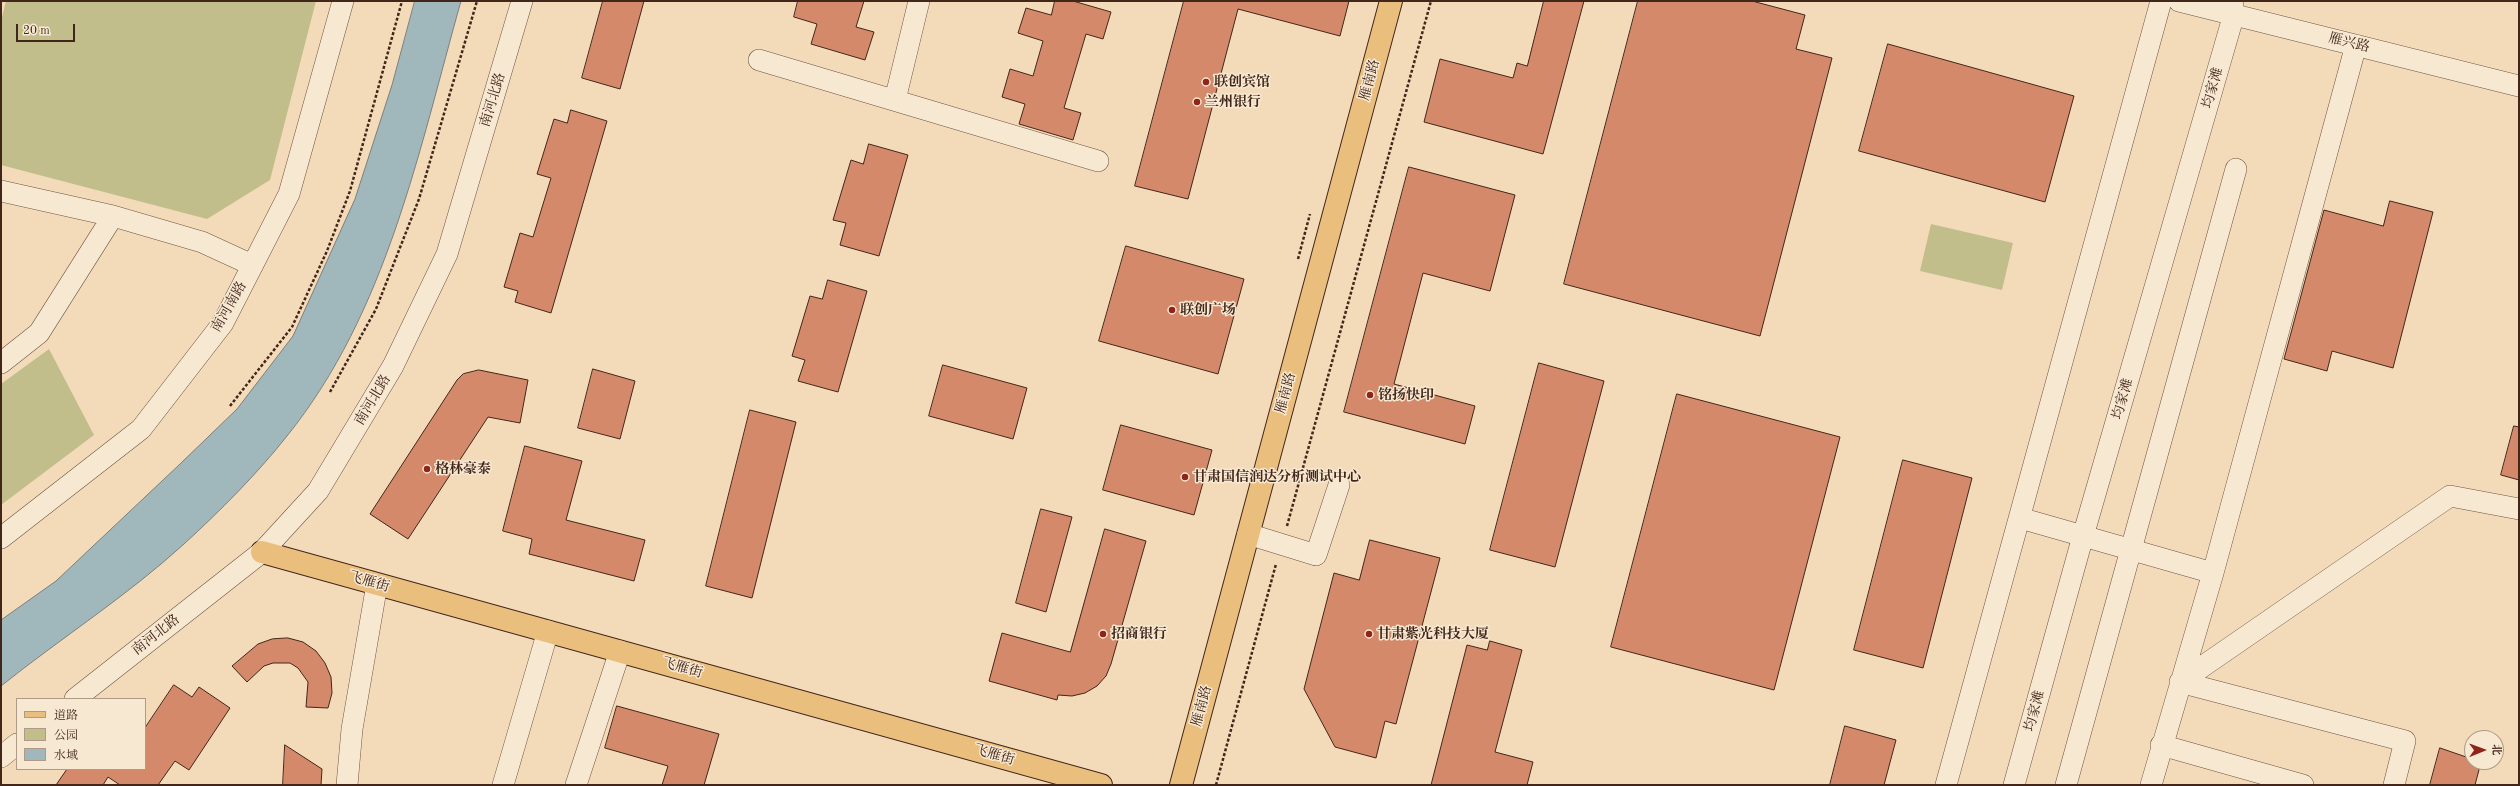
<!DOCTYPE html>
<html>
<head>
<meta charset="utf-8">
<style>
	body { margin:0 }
	#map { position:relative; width:2520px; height:786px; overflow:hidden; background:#f3dbba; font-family:"Old Standard TT","Noto Serif SC",serif }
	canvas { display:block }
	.frame { position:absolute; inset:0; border:2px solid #43261a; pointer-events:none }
	.legend { position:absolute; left:16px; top:698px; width:130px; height:72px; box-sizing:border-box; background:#f7e8d2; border:1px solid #af9a88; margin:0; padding:5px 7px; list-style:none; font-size:12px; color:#43261a }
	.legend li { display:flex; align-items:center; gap:8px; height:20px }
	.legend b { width:20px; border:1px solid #af9a88 }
	.north { position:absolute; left:2464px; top:730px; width:40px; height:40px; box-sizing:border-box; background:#f7e8d2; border:1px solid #af9a88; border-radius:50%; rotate:89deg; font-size:11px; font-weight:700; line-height:16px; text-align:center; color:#43261a }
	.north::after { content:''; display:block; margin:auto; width:14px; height:18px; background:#8f2418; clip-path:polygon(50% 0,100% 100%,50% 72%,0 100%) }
	.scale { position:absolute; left:16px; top:24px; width:59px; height:18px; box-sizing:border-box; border:2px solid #43261a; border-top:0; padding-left:5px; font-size:12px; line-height:14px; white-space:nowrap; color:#43261a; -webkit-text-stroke:3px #f7e8d2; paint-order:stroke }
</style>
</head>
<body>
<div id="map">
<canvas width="2520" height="786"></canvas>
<div class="frame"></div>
<ul class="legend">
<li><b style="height:5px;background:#eabe7d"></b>道路</li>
<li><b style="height:11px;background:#c2be8b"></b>公园</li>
<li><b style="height:11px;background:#a0b8bb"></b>水域</li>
</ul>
<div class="north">北</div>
<div class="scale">20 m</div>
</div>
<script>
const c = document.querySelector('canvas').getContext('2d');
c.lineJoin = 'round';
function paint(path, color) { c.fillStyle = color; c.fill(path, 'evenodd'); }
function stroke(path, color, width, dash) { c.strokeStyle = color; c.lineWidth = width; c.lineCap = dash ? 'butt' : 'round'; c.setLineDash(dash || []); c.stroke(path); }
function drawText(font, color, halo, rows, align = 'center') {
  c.font = font + ' "Old Standard TT","Noto Serif SC",serif'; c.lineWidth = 3; c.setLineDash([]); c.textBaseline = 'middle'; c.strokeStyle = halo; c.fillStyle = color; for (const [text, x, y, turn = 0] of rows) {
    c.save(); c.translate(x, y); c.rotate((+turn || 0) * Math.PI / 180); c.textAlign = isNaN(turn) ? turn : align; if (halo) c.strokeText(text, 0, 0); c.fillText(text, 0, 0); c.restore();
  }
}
paint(new Path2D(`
	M 6,1 L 316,1 L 270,180 L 207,219 L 1,165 L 1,21 Z
	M 1931,224 L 2013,243 L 2002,290 L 1920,271 Z
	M 49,349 L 94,435 L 1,505 L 1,384 Z`), '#c2be8b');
const water = new Path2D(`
	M 415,1 L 461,1 C 419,150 387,312 287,436 C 257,474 220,511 184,544 C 127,596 61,638 1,686 L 1,620 L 56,581 L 180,464 L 237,409 L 293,336 L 355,199 L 392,85 Z`);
paint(water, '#a0b8bb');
stroke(water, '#7b7e7b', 1);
const building = new Path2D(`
	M 603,1 L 644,1 L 620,89 L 582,78 Z
	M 798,1 L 864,1 L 856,27 L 874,32 L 865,60 L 811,44 L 817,24 L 794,17 Z
	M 1055,1 L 1073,1 L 1111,12 L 1103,39 L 1086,34 L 1064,108 L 1081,113 L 1073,140 L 1019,124 L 1025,104 L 1002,97 L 1010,69 L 1033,76 L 1043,41 L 1018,33 L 1026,8 L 1051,15 Z
	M 1184,1 L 1349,1 L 1340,36 L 1238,9 L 1188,199 L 1135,186 Z
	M 1544,1 L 1584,1 L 1543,154 L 1424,122 L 1440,59 L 1513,78 L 1517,63 L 1527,66 Z
	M 1638,1 L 1752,1 L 1805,15 L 1796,49 L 1832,58 L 1760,336 L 1564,284 Z
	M 1888,44 L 2074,96 L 2045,202 L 1859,151 Z
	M 571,110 L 607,121 L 551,313 L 515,302 L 518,291 L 504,287 L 520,233 L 533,237 L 551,178 L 537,174 L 554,119 L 567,123 Z
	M 869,144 L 908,155 L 879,256 L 840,245 L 846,223 L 833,220 L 851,160 L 863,164 Z
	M 1409,167 L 1515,195 L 1490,291 L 1423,273 L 1394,384 L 1475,406 L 1465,444 L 1344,412 Z
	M 2390,201 L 2433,212 L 2393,368 L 2332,351 L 2327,371 L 2284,359 L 2324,210 L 2383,226 Z
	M 1126,246 L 1244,279 L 1218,374 L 1099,341 Z
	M 828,280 L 867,291 L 838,392 L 798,381 L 805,360 L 792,356 L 810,296 L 822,299 Z
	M 1539,363 L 1604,381 L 1555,567 L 1490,550 Z
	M 943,365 L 1027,388 L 1013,439 L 929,416 Z
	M 593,369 L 635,381 L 620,439 L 578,428 Z
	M 479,370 L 528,380 L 520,423 L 488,417 L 408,539 L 370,514 L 457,380 L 463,374 Z
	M 1677,394 L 1840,437 L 1774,690 L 1611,647 Z
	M 750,410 L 796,422 L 752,598 L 706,586 Z
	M 1121,425 L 1212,450 L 1194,515 L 1103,490 Z
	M 2514,426 L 2519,427 L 2519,480 L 2501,475 Z
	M 525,446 L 582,461 L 566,520 L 645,540 L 634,581 L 529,554 L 532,539 L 503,531 Z
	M 1903,460 L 1972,478 L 1923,668 L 1854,650 Z
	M 1041,509 L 1072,517 L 1046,612 L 1016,603 Z
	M 1105,529 L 1146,541 L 1111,664 L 1106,676 L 1097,686 L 1085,693 L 1072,696 L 1058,695 L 1057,700 L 989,681 L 1002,633 L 1070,652 Z
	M 1370,540 L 1440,558 L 1396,724 L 1385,721 L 1376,758 L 1335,747 L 1304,689 L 1334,573 L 1359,580 Z
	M 288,638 L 303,642 L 316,651 L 325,663 L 331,677 L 332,693 L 328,708 L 306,707 L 308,682 L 298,668 L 290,663 L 273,663 L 264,666 L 247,682 L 232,666 L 258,644 L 272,639 Z
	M 1490,641 L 1522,650 L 1495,752 L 1533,762 L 1527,785 L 1431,785 L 1467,645 L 1487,650 Z
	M 174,685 L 192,697 L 199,687 L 230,708 L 189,770 L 175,761 L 158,785 L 120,785 L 108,777 L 103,785 L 56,785 L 67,769 L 145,769 L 145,728 Z
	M 617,706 L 719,734 L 704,785 L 662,785 L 668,766 L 605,748 Z
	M 1845,726 L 1896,740 L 1884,785 L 1830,785 Z
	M 285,745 L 322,769 L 321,785 L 283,785 Z
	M 2440,748 L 2472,759 L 2472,762 L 2481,762 L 2475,785 L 2430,785 Z`);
paint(building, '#d4896b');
stroke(building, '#43261a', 1);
const minor = new Path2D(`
	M 2179,1 L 2519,86
	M 759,60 L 1098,161
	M 895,100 L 919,1
	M 1,191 L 113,216 L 202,242 L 252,265
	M 1,363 L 39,333 L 113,216
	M 2020,518 L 2213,573
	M 1248,534 L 1316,555 L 1339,485
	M 1,538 L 141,429 L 223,323 L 289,194 L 343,1
	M 2180,682 L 2450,496 L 2519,509
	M 2180,682 L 2405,741 L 2394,785
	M 75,699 L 262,552 L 318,491 L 393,366 L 447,254 L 522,1
	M 2161,745 L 2303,785
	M 1,757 L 17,744
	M 347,785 L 352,729 L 377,584
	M 503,785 L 548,631
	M 576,785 L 620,651
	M 1946,785 L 2161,1
	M 2014,785 L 2083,536 L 2234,14 L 2232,1
	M 2066,785 L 2236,169
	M 2151,785 L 2213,573 L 2356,45`);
const major = new Path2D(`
	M 262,552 L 1101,785
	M 1181,785 L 1391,1`);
stroke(minor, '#6f5342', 22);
stroke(major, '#43261a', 24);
stroke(new Path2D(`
	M 1298,259 L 1310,214
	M 330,392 L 376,309 L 419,199 L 477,1
	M 230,406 L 292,327 L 327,251 L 350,191 L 402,1
	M 1287,526 L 1431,1
	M 1216,785 L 1276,564`), '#43261a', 2.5, [3, 2]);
stroke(minor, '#f7e8d2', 21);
stroke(major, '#eabe7d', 22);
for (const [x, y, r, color] of [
	[1206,82,4,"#8f2418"],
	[1197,102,4,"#8f2418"],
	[1172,310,4,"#8f2418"],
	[1370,395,4,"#8f2418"],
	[427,469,4,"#8f2418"],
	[1185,477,4,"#8f2418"],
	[1103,634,4,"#8f2418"],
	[1369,634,4,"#8f2418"]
]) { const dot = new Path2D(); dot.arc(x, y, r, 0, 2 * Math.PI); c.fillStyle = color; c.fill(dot); stroke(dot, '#f7e8d2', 1.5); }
drawText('14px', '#43261a', '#f7e8d2', [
	["雁兴路",2349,43,14],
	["雁南路",1370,80,-75],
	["均家滩",2213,88,-74],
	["南河北路",493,100,-73],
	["南河南路",229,307,-60],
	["雁南路",1286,393,-75],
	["均家滩",2123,399,-74],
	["南河北路",373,400,-59],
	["飞雁街",369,582,16],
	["南河北路",156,635,-38],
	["飞雁街",682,668,16],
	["雁南路",1202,706,-75],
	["均家滩",2035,711,-75],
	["飞雁街",994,755,16]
]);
drawText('bold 14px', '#43261a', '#f7e8d2', [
	["联创宾馆",1214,82],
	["兰州银行",1205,102],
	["联创广场",1180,310],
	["铭扬快印",1378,395],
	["格林豪泰",435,469],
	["甘肃国信润达分析测试中心",1193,477],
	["招商银行",1111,634],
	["甘肃紫光科技大厦",1377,634]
], 'left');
</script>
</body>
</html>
